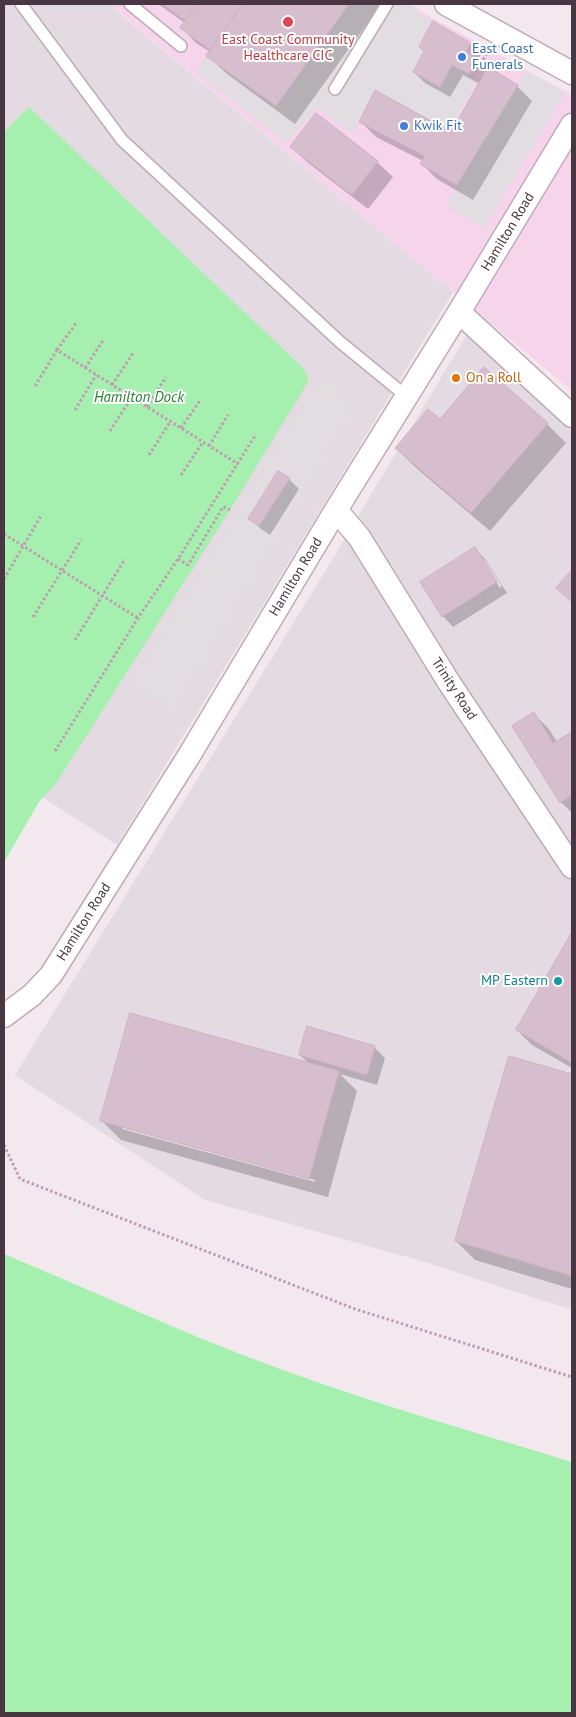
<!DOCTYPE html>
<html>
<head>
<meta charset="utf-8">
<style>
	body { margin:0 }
	#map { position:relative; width:576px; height:1717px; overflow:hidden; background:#f4e8ef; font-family:"PT Sans",sans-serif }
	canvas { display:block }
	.frame { position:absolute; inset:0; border:5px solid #483742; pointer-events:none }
</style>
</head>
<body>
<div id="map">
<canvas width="576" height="1717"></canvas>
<div class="frame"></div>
</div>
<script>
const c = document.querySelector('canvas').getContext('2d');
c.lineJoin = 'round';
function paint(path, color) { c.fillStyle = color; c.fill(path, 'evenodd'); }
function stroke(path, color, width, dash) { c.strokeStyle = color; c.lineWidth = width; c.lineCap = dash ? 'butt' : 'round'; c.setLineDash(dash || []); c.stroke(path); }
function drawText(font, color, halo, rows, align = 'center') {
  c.font = font + ' "PT Sans",sans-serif'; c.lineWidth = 4; c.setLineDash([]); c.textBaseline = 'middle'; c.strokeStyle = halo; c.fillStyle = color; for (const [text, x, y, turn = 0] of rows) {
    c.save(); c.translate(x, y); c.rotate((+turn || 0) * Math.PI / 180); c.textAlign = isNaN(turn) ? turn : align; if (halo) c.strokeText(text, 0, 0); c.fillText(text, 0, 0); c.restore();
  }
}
paint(new Path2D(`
	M 117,4 L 411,4 L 424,13 L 572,95 L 572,391 L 114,8 Z`), '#f6d4ec');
paint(new Path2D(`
	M 4,4 L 117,4 L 114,9 L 453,292 L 117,845 L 39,795 L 30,107 L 4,132 Z
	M 467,334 L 572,429 L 572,1310 L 425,1262 L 205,1200 L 15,1075 L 326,570 Z`), '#e4dae1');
paint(new Path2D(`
	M 349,4 L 411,4 L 419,10 L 418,13 L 433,21 L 419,47 L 424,51 L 413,72 L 439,87 L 452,65 L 478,79 L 449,131 L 375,91 L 352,134 L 318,108 L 286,143 L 196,71 L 206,56 L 276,106 Z
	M 526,70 L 565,93 L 484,228 L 446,205 Z
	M 319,381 L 342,397 L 349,415 L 174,708 L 133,682 Z`), '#e2dde1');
paint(new Path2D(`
	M 29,107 L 303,368 L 307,374 L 308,382 L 230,510 L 57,782 L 39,802 L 4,862 L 4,132 Z
	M 4,1254 C 96,1292 186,1335 280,1369 C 376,1404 474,1432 572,1462 L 572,1713 L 4,1713 Z`), '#a5f0af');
paint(new Path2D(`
	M 158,4 L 381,4 L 295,124 L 227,74 L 208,56 L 210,52 L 196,43 L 181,27 L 185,23 Z
	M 471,44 L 481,54 L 478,60 L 488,70 L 517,86 L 532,101 L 473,200 L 437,179 L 422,164 L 423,161 L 376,137 L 361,122 L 452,133 L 480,84 L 463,75 L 450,97 L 425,83 L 414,72 Z
	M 316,115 L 377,162 L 393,177 L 368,209 L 307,162 L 292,147 Z
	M 440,421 L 547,424 L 566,443 L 490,531 L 415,467 L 396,448 Z
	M 289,479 L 299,489 L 270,535 L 261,529 L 250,519 Z
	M 475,549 L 485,559 L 507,593 L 453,627 L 443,616 ZM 481,559 L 484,559 L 502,586 L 500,588 Z
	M 534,714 L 549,729 L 557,742 L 572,734 L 572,813 L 561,802 Z
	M 572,935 L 572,1068 L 532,1045 L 517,1030 Z
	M 374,1047 L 385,1058 L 377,1085 L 340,1074 L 357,1091 L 328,1197 L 121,1140 L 102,1121 L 309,1064 L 300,1055 ZM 122,1126 L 315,1180 L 315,1182 L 122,1129 Z
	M 510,1057 L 572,1076 L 572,1289 L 475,1260 L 456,1241 Z`), '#0003');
const building = new Path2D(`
	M 162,4 L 197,4 L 185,20 Z
	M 197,4 L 243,4 L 210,50 L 180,28 Z
	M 243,4 L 349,4 L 276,106 L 206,56 Z
	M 433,21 L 471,43 L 466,52 L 478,59 L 469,74 L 452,65 L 440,87 L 413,72 L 424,51 L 419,47 Z
	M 488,67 L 518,85 L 457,185 L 420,164 L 425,156 L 359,122 L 375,90 L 451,132 Z
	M 316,113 L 378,161 L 352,195 L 290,147 Z
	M 484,367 L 548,423 L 471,513 L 395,448 L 428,409 L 440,419 Z
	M 278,471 L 290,478 L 259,526 L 248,519 Z
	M 475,547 L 497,582 L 442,617 L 420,582 Z
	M 572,570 L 572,602 L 556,588 Z
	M 534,712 L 553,743 L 572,732 L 572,795 L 560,803 L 512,726 Z
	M 572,932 L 572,1063 L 516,1030 Z
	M 130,1013 L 339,1071 L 309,1179 L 100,1121 Z
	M 307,1026 L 375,1046 L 367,1075 L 299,1055 Z
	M 509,1056 L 572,1074 L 572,1276 L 455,1241 Z`);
paint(building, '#d6bece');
stroke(building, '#d1b1c6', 1);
const lane = new Path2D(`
	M 21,4 L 122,140 L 340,342 L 406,396
	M 130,4 L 181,46
	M 335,89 L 387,4`);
const street = new Path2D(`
	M 446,4 L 572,73
	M 459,312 L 572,416
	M 336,510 L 359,537 L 450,684 L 572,867
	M 4,1016 L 32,995 L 51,975 L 190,754 L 336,510 L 459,312 L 572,125`);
stroke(lane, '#c0abb8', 14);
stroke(street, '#c0abb8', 25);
stroke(new Path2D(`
	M 473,77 L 487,53
	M 57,350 L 76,323
	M 85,368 L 104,339
	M 112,385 L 133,353
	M 35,386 L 57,350 L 238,464
	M 147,407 L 166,377
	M 75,410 L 96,375
	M 181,428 L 201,399
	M 110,431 L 132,397
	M 209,446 L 228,415
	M 149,455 L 170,422
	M 181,475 L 203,442
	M 4,534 L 138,618
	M 178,559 L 188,565 L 223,507 L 230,510
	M 4,579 L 42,514
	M 33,617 L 81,540
	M 75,640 L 125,559
	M 55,751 L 138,618 L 178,559 L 256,434
	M 4,1145 L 20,1179 L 355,1309 L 572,1377`), '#c19cb4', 3, [2.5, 2.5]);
stroke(lane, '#fff', 11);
stroke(street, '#fff', 22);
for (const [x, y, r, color] of [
	[288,22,6,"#e0444e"],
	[462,57,5,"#3f7fe0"],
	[404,126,5,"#3f7fe0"],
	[456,378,5,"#e8710a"],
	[558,981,5,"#0f9aa8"]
]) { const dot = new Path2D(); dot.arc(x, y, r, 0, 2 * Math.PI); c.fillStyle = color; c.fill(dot); stroke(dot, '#fff', 2); }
drawText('14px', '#be3a42', '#fff', [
	["East Coast Community",288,40],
	["Healthcare CIC",288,56]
]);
drawText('14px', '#366cbe', '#fff', [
	["East Coast",472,49],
	["Funerals",472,65],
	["Kwik Fit",414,126]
], 'left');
drawText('14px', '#483742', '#fff', [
	["Hamilton Road",508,232,-59],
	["Hamilton Road",296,577,-59],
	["Trinity Road",454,689,57],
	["Hamilton Road",84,922,-58]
]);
drawText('14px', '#c56008', '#fff', [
	["On a Roll",466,378]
], 'left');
drawText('14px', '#0d838f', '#fff', [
	["MP Eastern",548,981]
], 'right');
drawText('italic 15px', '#278333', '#fff', [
	["Hamilton Dock",139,398]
]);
</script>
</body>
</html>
